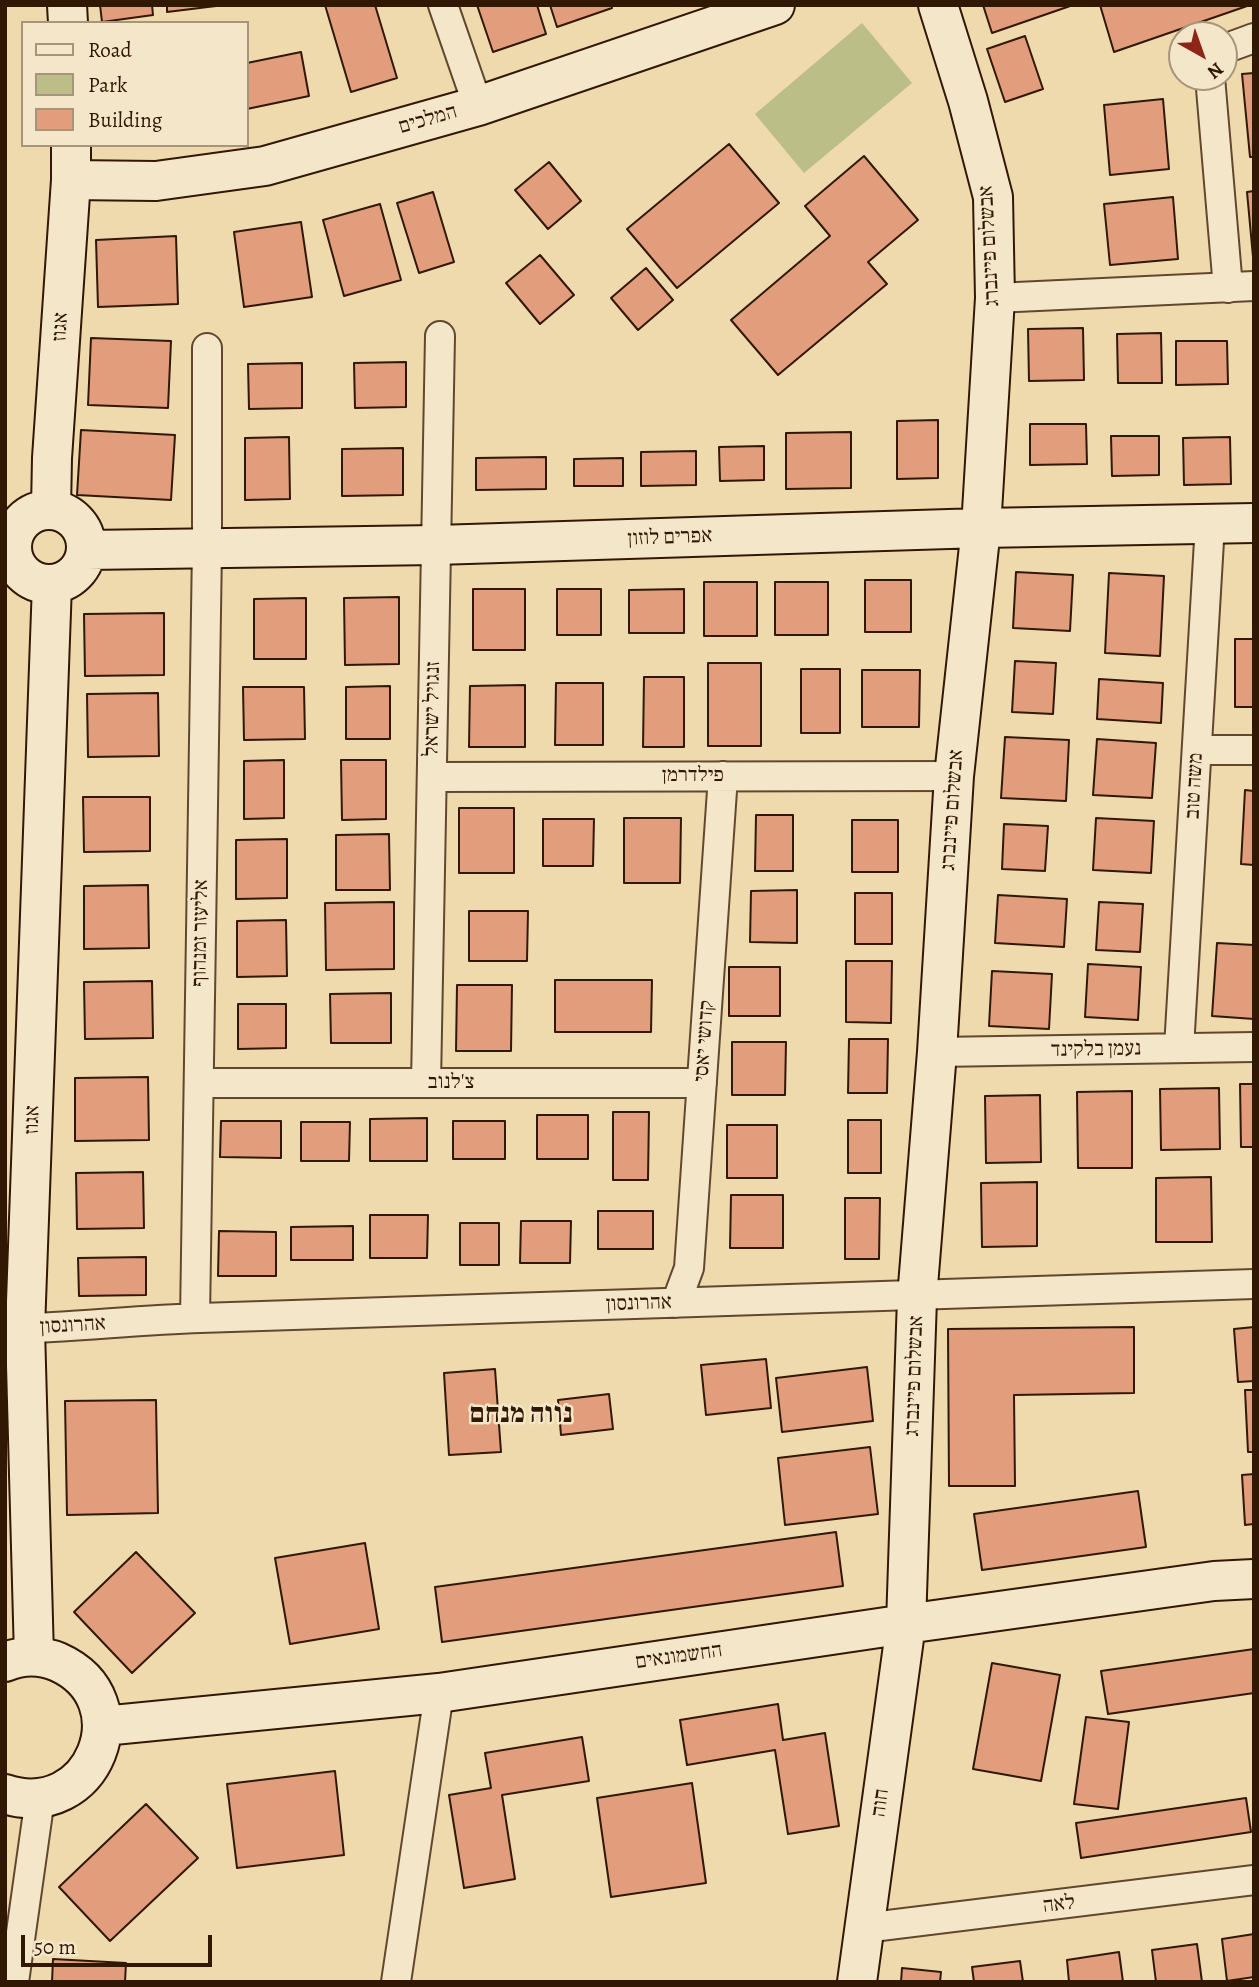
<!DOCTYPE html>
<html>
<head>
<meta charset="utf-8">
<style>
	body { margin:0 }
	#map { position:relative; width:1259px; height:1987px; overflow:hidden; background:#eedaac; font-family:Alegreya,serif }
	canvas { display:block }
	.frame { position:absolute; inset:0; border:7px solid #311805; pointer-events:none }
	.legend { position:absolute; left:21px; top:21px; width:228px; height:126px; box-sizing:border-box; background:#f4e7c9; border:2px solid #a6947b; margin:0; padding:9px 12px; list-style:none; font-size:21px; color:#311805 }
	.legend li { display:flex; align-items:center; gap:14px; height:35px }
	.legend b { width:35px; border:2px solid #a6947b }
	.north { position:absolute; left:1168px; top:21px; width:70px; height:70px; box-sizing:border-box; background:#f4e7c9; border:2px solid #a6947b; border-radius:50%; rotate:140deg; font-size:19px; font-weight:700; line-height:28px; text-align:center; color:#311805 }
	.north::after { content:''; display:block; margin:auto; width:24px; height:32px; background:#8f2418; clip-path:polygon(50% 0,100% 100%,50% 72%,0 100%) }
	.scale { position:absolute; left:21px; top:1935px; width:191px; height:32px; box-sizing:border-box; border:4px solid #311805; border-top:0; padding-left:9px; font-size:21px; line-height:24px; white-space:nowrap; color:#311805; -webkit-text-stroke:5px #f4e7c9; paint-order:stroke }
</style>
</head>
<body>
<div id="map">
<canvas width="1259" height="1987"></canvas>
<div class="frame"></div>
<ul class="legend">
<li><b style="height:9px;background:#f4e7c9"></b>Road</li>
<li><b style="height:19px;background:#bbbe87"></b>Park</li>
<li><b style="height:19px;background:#e19d7c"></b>Building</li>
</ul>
<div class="north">N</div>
<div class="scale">50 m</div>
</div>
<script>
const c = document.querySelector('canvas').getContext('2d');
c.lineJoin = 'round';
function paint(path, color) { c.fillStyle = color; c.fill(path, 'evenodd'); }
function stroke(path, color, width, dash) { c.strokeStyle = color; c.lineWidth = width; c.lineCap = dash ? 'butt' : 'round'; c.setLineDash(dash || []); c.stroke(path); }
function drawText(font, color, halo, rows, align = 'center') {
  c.font = font + ' Alegreya,"Frank Ruhl Libre",serif'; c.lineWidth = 5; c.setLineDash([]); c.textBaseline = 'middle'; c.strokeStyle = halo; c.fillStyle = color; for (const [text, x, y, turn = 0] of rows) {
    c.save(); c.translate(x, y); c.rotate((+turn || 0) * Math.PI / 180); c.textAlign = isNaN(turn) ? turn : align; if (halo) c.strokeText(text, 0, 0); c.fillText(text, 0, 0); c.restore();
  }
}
paint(new Path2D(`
	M 862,23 L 912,83 L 804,173 L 755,114 Z`), '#bbbe87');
const building = new Path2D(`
	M 100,5 L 152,5 L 153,15 L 102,22 Z
	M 167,5 L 215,5 L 216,6 L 167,12 Z
	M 325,5 L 375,5 L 397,78 L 351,92 Z
	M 477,5 L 537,5 L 546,34 L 493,52 Z
	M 550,5 L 611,5 L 612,8 L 557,27 Z
	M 983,5 L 1073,5 L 992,33 Z
	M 1100,5 L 1250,5 L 1114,52 Z
	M 1025,36 L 1043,89 L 1005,102 L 987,49 Z
	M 301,52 L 309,96 L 247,109 L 247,63 Z
	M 1254,73 L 1254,157 L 1250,157 L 1242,74 Z
	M 1163,99 L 1169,169 L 1110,175 L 1104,105 Z
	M 729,144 L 779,203 L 677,288 L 627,229 Z
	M 864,156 L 918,220 L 868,262 L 887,284 L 778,375 L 731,320 L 830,236 L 805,206 Z
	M 549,162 L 581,201 L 548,229 L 515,190 Z
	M 1254,191 L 1254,257 L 1253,257 L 1247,192 Z
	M 433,192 L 454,262 L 419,273 L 397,203 Z
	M 1173,197 L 1178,259 L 1110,265 L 1104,204 Z
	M 380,204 L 401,280 L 344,296 L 323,220 Z
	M 301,222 L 312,297 L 244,307 L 234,232 Z
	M 176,236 L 178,304 L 98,307 L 96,240 Z
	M 540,255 L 574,295 L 540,324 L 506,283 Z
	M 646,268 L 673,300 L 638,330 L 611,298 Z
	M 1083,328 L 1084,380 L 1029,381 L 1028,329 Z
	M 1161,333 L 1162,383 L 1118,383 L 1117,334 Z
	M 91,338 L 171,341 L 168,408 L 88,405 Z
	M 1176,341 L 1227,341 L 1228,384 L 1176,385 Z
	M 406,362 L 406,407 L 355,408 L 354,363 Z
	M 302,363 L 302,408 L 249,409 L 248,364 Z
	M 938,420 L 938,478 L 897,479 L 897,421 Z
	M 1030,424 L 1086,424 L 1087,464 L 1030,465 Z
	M 81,430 L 175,435 L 171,500 L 77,495 Z
	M 851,432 L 851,488 L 786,489 L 786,433 Z
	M 1111,436 L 1159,436 L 1159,475 L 1112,476 Z
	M 289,437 L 290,499 L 245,500 L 245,438 Z
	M 1230,437 L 1231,484 L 1184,485 L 1183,438 Z
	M 764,446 L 764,480 L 720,481 L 719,447 Z
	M 403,448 L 403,495 L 342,496 L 342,449 Z
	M 696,451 L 696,485 L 641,486 L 641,452 Z
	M 546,457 L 546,489 L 476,490 L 476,458 Z
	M 623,458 L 623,486 L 574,486 L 574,459 Z
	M 1016,572 L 1073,575 L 1070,631 L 1013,628 Z
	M 1109,573 L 1164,576 L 1160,656 L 1105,653 Z
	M 865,580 L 911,580 L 911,632 L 865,632 Z
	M 704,582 L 757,582 L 757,636 L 704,636 Z
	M 775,582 L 828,582 L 828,635 L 775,635 Z
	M 473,589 L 525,589 L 525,650 L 473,650 Z
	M 557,589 L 601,589 L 601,635 L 557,635 Z
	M 684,589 L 684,633 L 629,633 L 629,590 Z
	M 399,597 L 399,664 L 345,665 L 344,598 Z
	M 306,598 L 306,659 L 254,659 L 254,599 Z
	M 164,613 L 164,675 L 85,676 L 84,614 Z
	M 1235,639 L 1254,639 L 1254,707 L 1235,707 Z
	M 1015,661 L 1056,663 L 1053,714 L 1012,712 Z
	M 708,663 L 761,663 L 761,746 L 708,746 Z
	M 801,669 L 840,669 L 840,733 L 801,733 Z
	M 862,670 L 920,670 L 919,727 L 862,727 Z
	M 644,677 L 684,677 L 684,747 L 643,747 Z
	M 1099,679 L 1163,683 L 1161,723 L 1097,719 Z
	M 556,683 L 603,683 L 603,745 L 555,745 Z
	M 525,685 L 525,747 L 469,747 L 470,686 Z
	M 390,686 L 390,739 L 346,739 L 346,687 Z
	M 243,687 L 304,687 L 305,739 L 244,740 Z
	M 158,693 L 159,756 L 88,757 L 87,694 Z
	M 1005,737 L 1069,740 L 1066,801 L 1001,798 Z
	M 1097,739 L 1156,743 L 1152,798 L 1093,795 Z
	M 284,760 L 284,818 L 244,819 L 244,761 Z
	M 341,760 L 386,760 L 386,819 L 342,820 Z
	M 1245,790 L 1254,791 L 1254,865 L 1241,864 Z
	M 83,797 L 150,797 L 150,851 L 84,852 Z
	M 459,808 L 514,808 L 514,873 L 459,873 Z
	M 756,815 L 793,815 L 793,871 L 755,871 Z
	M 624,818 L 681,818 L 680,883 L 624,883 Z
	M 1096,818 L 1154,821 L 1151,873 L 1093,870 Z
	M 543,819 L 594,819 L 593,866 L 543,866 Z
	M 852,820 L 898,820 L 898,872 L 852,872 Z
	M 1004,824 L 1048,826 L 1045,871 L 1002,869 Z
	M 389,834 L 390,890 L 336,890 L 336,835 Z
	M 287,839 L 287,898 L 236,899 L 236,840 Z
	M 148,885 L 149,948 L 84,949 L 84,886 Z
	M 797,890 L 797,943 L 750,942 L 751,891 Z
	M 855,893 L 892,893 L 892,944 L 855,944 Z
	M 998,895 L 1067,899 L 1064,947 L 995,943 Z
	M 394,902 L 394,969 L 326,970 L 325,903 Z
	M 1099,902 L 1143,904 L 1140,952 L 1096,950 Z
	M 469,911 L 528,911 L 527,961 L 469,961 Z
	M 286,920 L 287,976 L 237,977 L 237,921 Z
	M 1217,943 L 1254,945 L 1254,1019 L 1212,1016 Z
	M 846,961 L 892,961 L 891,1023 L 846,1022 Z
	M 1088,964 L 1141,967 L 1138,1020 L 1085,1017 Z
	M 729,967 L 780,967 L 780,1016 L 729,1016 Z
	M 992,971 L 1052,974 L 1049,1029 L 989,1026 Z
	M 555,980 L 652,980 L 651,1032 L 555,1032 Z
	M 152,981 L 153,1038 L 85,1039 L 84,982 Z
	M 457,985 L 512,985 L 511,1051 L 456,1051 Z
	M 391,993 L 391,1043 L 331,1043 L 330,994 Z
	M 238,1004 L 286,1004 L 286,1048 L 238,1049 Z
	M 849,1039 L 888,1039 L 887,1093 L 848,1093 Z
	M 732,1042 L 786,1042 L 785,1095 L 732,1095 Z
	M 148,1077 L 149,1140 L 75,1141 L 75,1078 Z
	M 1240,1084 L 1254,1084 L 1254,1147 L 1241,1147 Z
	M 1219,1088 L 1220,1149 L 1161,1150 L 1160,1089 Z
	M 1132,1091 L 1132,1168 L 1078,1168 L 1077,1092 Z
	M 1040,1095 L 1041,1162 L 986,1163 L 985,1096 Z
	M 613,1112 L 649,1112 L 648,1180 L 613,1180 Z
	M 537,1115 L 588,1115 L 588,1159 L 537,1159 Z
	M 427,1118 L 427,1161 L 370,1161 L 370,1119 Z
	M 848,1120 L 881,1120 L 881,1173 L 848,1173 Z
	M 221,1121 L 281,1121 L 281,1158 L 220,1157 Z
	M 453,1121 L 505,1121 L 505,1159 L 453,1159 Z
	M 301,1122 L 350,1122 L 349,1161 L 301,1161 Z
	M 727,1125 L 777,1125 L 777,1178 L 727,1178 Z
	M 143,1172 L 144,1228 L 77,1229 L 76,1173 Z
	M 1211,1177 L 1212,1242 L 1156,1242 L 1156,1178 Z
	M 1037,1182 L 1037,1246 L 982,1247 L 981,1183 Z
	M 731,1195 L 783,1195 L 783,1248 L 730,1248 Z
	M 845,1198 L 880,1198 L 879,1259 L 845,1259 Z
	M 598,1211 L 653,1211 L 653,1249 L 598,1249 Z
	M 370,1215 L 428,1215 L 427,1258 L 370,1258 Z
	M 521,1221 L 571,1221 L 570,1263 L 520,1263 Z
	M 460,1223 L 499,1223 L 499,1265 L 460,1265 Z
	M 353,1226 L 353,1260 L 291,1260 L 291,1227 Z
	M 219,1231 L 276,1232 L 276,1276 L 218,1276 Z
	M 146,1257 L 146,1295 L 79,1296 L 78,1258 Z
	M 1134,1327 L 1134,1393 L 1014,1395 L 1015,1486 L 949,1486 L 948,1329 Z
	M 1254,1327 L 1254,1381 L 1238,1382 L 1234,1329 Z
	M 766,1359 L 771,1408 L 706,1415 L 701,1365 Z
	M 867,1367 L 873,1421 L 782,1432 L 776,1378 Z
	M 495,1369 L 501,1452 L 449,1455 L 444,1373 Z
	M 1245,1390 L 1254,1390 L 1254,1452 L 1248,1452 Z
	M 609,1394 L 613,1429 L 561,1435 L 558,1400 Z
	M 156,1400 L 158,1513 L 67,1515 L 65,1401 Z
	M 870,1447 L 878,1514 L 785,1525 L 778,1458 Z
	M 1254,1474 L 1254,1524 L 1245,1525 L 1242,1475 Z
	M 1138,1491 L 1146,1547 L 982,1570 L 974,1514 Z
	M 836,1532 L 843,1586 L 442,1642 L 435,1587 Z
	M 365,1543 L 379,1629 L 290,1644 L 275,1558 Z
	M 136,1552 L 195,1613 L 132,1673 L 74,1612 Z
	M 1254,1649 L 1254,1693 L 1108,1714 L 1101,1671 Z
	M 992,1663 L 1060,1675 L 1041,1781 L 973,1769 Z
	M 778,1704 L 783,1740 L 825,1733 L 839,1826 L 788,1834 L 775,1750 L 687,1765 L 680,1720 Z
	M 1086,1717 L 1129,1722 L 1118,1809 L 1074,1804 Z
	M 582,1737 L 589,1781 L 502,1795 L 515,1879 L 464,1888 L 449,1795 L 491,1788 L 485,1753 Z
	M 335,1771 L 344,1855 L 237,1868 L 227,1784 Z
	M 692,1783 L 706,1883 L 611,1897 L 597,1798 Z
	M 1246,1798 L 1251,1832 L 1081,1858 L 1076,1823 Z
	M 146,1804 L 198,1858 L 110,1941 L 59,1887 Z
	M 1254,1934 L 1254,1977 L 1227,1981 L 1222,1939 Z
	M 1197,1944 L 1202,1982 L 1156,1982 L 1152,1950 Z
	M 1119,1952 L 1123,1982 L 1069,1982 L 1067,1960 Z
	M 53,1959 L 126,1963 L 125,1982 L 52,1982 Z
	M 1020,1961 L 1023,1982 L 974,1982 L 972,1967 Z
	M 902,1968 L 941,1972 L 940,1982 L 901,1982 Z`);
paint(building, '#e19d7c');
stroke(building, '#311805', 2);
const street = new Path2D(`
	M 443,5 L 478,106
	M 1224,49 L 1254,38
	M 1210,77 L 1228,288
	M 995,298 L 1254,286
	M 5,552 L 12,552
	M 1197,750 L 1254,750
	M 432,777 L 954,776
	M 1179,1048 L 1210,524
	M 937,1052 L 1254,1047
	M 199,1083 L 702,1083
	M 426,1083 L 440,336
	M 676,1303 L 689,1268 L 723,776
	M 195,1318 L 207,548 L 207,348
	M 5,1329 C 70,1328 135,1320 200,1318 C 551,1309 902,1298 1254,1284
	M 864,1928 L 1254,1880
	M 14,1982 L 40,1798
	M 396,1982 L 439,1693`);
const secondary = new Path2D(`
	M 67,5 L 68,23
	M 71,180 L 156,181 L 265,166 L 478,106 L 775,5
	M 51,509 L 52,458 L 71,180 L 71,145
	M12 547a37 37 0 1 1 74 0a37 37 0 1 1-74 0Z
	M 87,550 L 436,545 L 981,528 L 1254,523
	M 34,1656 L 25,1329 L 52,584
	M 5,1662 C 22,1655 41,1655 58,1662 C 143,1700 93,1823 5,1794
	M 103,1726 L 439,1693 L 906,1624 L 1214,1581 L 1254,1579
	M 857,1982 L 906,1624 L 917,1298 L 937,1052 L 954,776 L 981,528 L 995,298 L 993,197 L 968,101 L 938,5`);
stroke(street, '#60482f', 32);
stroke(secondary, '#311805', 42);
stroke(street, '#f4e7c9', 28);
stroke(secondary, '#f4e7c9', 38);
drawText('21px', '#311805', '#f4e7c9', [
	["המלכים",428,120,-16],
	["אבשלום פיינברג",990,246,-93],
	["אגוז",61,327,-86],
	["אפרים לוזון",670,538,-2],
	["זנגויל ישראל",433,709,-89],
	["פילדרמן",693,776],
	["משה טוב",1195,786,-87],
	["אבשלום פיינברג",953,810,-86],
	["אליעזר זמנהוף",201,933,-89],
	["קדושי יאסי",705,1041,-86],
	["נעמן בלקינד",1096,1050,-1],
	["צ'לנוב",451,1083],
	["אגוז",33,1120,-88],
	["אהרונסון",639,1304,-2],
	["אהרונסון",73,1326,-3],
	["אבשלום פיינברג",915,1376,-88],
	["החשמונאים",679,1657,-8],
	["חוה",881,1803,-82],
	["לאה",1059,1905,-7]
]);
drawText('bold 28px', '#311805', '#f4e7c9', [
	["נווה מנחם",521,1415]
]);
</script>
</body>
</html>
